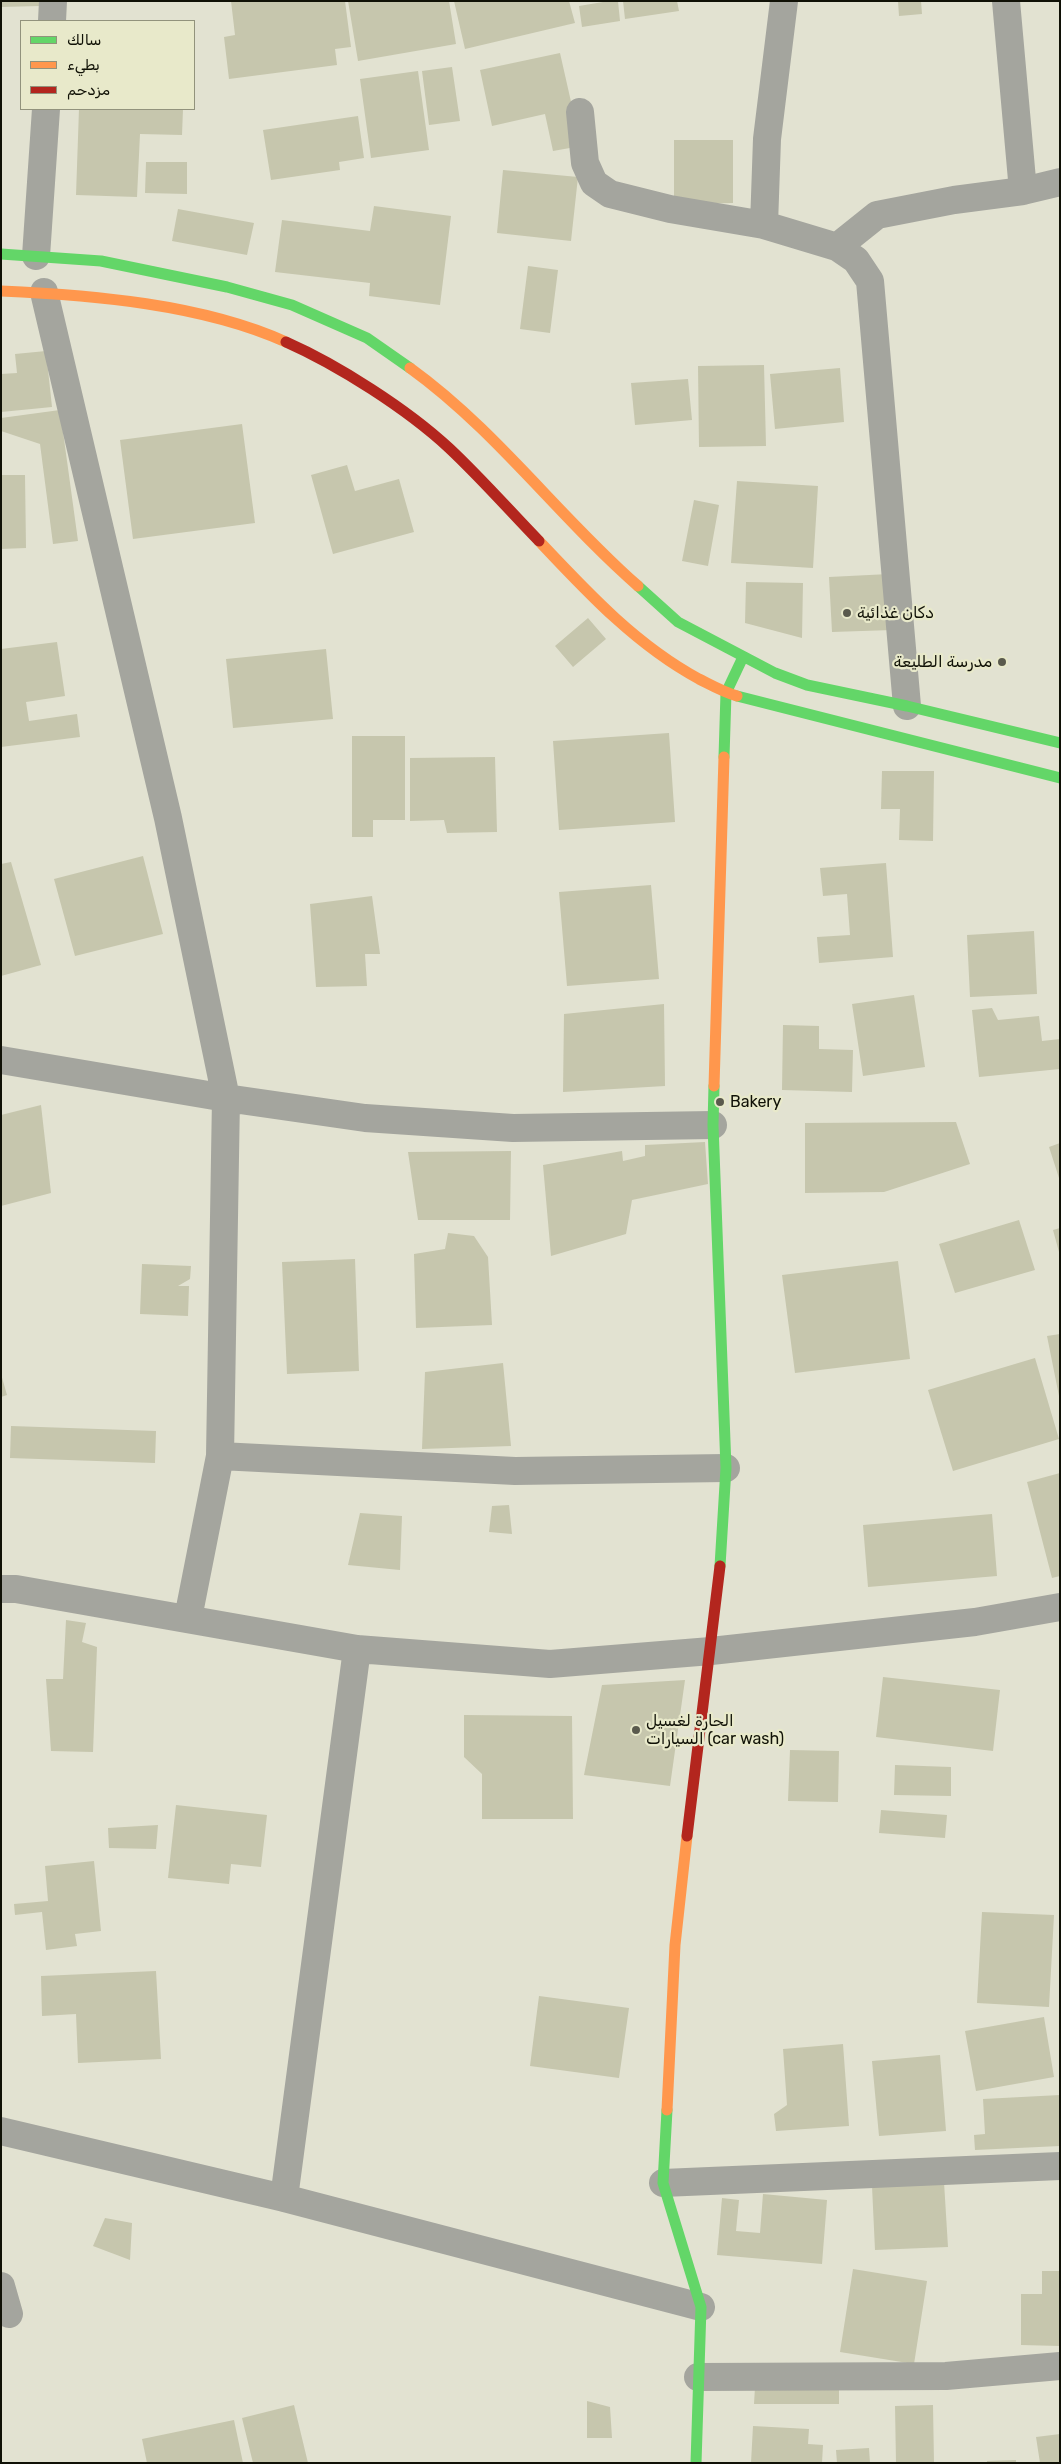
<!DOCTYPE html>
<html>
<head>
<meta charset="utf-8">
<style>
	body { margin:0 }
	#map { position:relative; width:1061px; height:2464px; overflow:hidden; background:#e2e2d1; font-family:Rubik,Vazirmatn,sans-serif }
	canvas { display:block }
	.frame { position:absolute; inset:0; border:2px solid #101106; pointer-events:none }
	.legend { position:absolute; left:20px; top:20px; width:175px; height:90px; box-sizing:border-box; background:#e8e9ca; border:1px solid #92937c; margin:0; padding:6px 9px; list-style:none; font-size:15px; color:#101106 }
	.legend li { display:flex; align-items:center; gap:10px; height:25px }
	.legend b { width:25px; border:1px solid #92937c }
</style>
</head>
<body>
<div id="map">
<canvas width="1061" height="2464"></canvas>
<div class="frame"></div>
<ul class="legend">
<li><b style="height:6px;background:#63d668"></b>سالك</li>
<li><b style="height:6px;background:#ff974d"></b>بطيء</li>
<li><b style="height:6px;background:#b3261e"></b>مزدحم</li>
</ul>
</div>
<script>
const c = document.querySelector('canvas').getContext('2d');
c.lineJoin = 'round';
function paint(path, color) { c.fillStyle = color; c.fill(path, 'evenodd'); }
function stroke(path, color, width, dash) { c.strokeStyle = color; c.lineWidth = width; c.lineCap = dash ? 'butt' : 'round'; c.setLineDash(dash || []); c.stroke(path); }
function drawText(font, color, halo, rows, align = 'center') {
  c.font = font + ' Rubik,Vazirmatn,sans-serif'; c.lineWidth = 4.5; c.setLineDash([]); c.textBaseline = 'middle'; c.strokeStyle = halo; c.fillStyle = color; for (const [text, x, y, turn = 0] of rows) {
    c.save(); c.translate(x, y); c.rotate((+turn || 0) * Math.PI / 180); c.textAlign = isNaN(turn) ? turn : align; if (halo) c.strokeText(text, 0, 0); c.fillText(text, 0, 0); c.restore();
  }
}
paint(new Path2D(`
	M 1,1 L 40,1 L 40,6 L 1,7 Z
	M 231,1 L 345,1 L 351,47 L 335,49 L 337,65 L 229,79 L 224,37 L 235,35 Z
	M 348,1 L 449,1 L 456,44 L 358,61 Z
	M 454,1 L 569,1 L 575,23 L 465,49 Z
	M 609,1 L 618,1 L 620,21 L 582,27 L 579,6 Z
	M 623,1 L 677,1 L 679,11 L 625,19 Z
	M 898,1 L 921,1 L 922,14 L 899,16 Z
	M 560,53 L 581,146 L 553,151 L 545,114 L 492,126 L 480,70 Z
	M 452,67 L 460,121 L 429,125 L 422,71 Z
	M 418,71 L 429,150 L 371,158 L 360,79 Z
	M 79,109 L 183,109 L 182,135 L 140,134 L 137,197 L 76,195 Z
	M 358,116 L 364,158 L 339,162 L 340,170 L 271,180 L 263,130 Z
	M 674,140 L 733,140 L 733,203 L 674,204 Z
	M 146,162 L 187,162 L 187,194 L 145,193 Z
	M 503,170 L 578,177 L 571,241 L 497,233 Z
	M 374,206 L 451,216 L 440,305 L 369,296 L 370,283 L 275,272 L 282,220 L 370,231 Z
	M 178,209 L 254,223 L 247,255 L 172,241 Z
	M 528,266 L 558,270 L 550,333 L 520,329 Z
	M 46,351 L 52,407 L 1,412 L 1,374 L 17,373 L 15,354 Z
	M 764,365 L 766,446 L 699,447 L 698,366 Z
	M 840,368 L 844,422 L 775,429 L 770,374 Z
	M 688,379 L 692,420 L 635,425 L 631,383 Z
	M 60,410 L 78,541 L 53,544 L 40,444 L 1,431 L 1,418 Z
	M 242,424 L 255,523 L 133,539 L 120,440 Z
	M 347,465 L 355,491 L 399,479 L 414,532 L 333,554 L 311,475 Z
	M 1,475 L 25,475 L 26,548 L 1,549 Z
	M 737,481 L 818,486 L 813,568 L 731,563 Z
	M 694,500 L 719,505 L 708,566 L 682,561 Z
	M 889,574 L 892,630 L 832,632 L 829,577 Z
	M 746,582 L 803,583 L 802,638 L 745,623 Z
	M 588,618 L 606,639 L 573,667 L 555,646 Z
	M 57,642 L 65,696 L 26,702 L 29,721 L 77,714 L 80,737 L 1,747 L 1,649 Z
	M 326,649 L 333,719 L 233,728 L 226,659 Z
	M 669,733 L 675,822 L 559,830 L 553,741 Z
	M 352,736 L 405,736 L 405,820 L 373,820 L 373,837 L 352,837 Z
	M 495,757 L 497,832 L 447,833 L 444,820 L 410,821 L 410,758 Z
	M 882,771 L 934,771 L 933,841 L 899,840 L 900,809 L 881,809 Z
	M 143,856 L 163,934 L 75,956 L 54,879 Z
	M 11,862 L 41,965 L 1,976 L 1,864 Z
	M 886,863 L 893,957 L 819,963 L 817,937 L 850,935 L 847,894 L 823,896 L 820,868 Z
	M 651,885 L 659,979 L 567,986 L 559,892 Z
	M 372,896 L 380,954 L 365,954 L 367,986 L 316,987 L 310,904 Z
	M 1034,931 L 1037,994 L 970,997 L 967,935 Z
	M 914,995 L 925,1067 L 863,1076 L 852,1004 Z
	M 664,1004 L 665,1086 L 563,1092 L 564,1014 Z
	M 992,1008 L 998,1020 L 1039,1016 L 1042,1041 L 1060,1039 L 1060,1069 L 979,1077 L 972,1010 Z
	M 783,1025 L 819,1026 L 819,1049 L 853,1050 L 852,1092 L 782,1090 Z
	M 41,1105 L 51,1193 L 1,1206 L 1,1115 Z
	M 956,1122 L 970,1164 L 884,1192 L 805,1193 L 805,1123 Z
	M 705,1142 L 708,1184 L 632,1200 L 626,1234 L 551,1256 L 543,1165 L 622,1151 L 623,1161 L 645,1156 L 645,1145 Z
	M 1060,1143 L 1060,1178 L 1059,1178 L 1049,1147 Z
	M 511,1151 L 510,1220 L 418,1220 L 408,1152 Z
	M 1019,1220 L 1035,1270 L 955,1293 L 939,1244 Z
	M 1060,1228 L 1060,1252 L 1059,1252 L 1053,1230 Z
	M 448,1233 L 474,1236 L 488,1257 L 492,1325 L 416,1328 L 414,1254 L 445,1249 Z
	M 355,1259 L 359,1371 L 287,1374 L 282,1262 Z
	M 898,1261 L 910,1359 L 795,1373 L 782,1275 Z
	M 142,1264 L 191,1266 L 190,1279 L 178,1286 L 189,1286 L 188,1316 L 140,1314 Z
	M 1060,1334 L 1060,1396 L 1059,1396 L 1047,1336 Z
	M 1035,1358 L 1059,1439 L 953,1471 L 928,1390 Z
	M 503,1363 L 511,1446 L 422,1449 L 425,1372 Z
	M 1,1374 L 7,1395 L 1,1397 Z
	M 11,1426 L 156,1431 L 155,1463 L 10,1458 Z
	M 1060,1473 L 1060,1576 L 1052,1578 L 1027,1482 Z
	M 509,1505 L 512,1534 L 489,1532 L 492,1506 Z
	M 360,1513 L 402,1516 L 400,1570 L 348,1565 Z
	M 992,1514 L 997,1576 L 868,1587 L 863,1525 Z
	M 66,1620 L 86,1623 L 82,1642 L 97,1647 L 93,1752 L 51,1751 L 46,1679 L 63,1679 Z
	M 883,1677 L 1000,1690 L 993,1751 L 876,1737 Z
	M 685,1680 L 670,1786 L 584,1775 L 602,1685 Z
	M 464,1715 L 572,1716 L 573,1819 L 482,1819 L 482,1774 L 464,1757 Z
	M 790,1750 L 839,1751 L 838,1802 L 788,1801 Z
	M 895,1765 L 951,1767 L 951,1796 L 894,1795 Z
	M 176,1805 L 267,1815 L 261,1867 L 231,1864 L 229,1884 L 168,1878 Z
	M 881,1810 L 947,1815 L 945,1838 L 879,1833 Z
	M 158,1825 L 156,1849 L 109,1848 L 108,1828 Z
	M 94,1861 L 101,1931 L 75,1934 L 77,1946 L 46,1950 L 42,1912 L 15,1915 L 14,1904 L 48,1901 L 45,1866 Z
	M 982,1912 L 1054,1915 L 1049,2007 L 977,2003 Z
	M 156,1971 L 161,2059 L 78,2063 L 76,2014 L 42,2016 L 41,1976 Z
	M 539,1996 L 629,2008 L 619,2078 L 530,2066 Z
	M 1044,2017 L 1054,2077 L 976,2091 L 965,2031 Z
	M 843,2044 L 849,2126 L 776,2131 L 774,2114 L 787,2105 L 783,2049 Z
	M 940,2055 L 946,2131 L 879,2136 L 872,2061 Z
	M 1060,2095 L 1060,2146 L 975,2150 L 974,2135 L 985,2134 L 983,2099 Z
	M 944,2182 L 948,2247 L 875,2250 L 872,2186 Z
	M 763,2194 L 827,2200 L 822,2264 L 717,2255 L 722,2198 L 739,2200 L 736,2231 L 760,2233 Z
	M 105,2218 L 132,2223 L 130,2260 L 93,2246 Z
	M 853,2269 L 927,2281 L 914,2364 L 840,2352 Z
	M 1042,2271 L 1060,2271 L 1060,2346 L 1021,2345 L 1021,2294 L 1042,2294 Z
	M 755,2387 L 839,2387 L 839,2404 L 754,2404 Z
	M 587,2401 L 610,2407 L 612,2438 L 587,2438 Z
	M 294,2405 L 308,2463 L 253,2463 L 242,2418 Z
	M 933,2405 L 934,2463 L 896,2463 L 895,2406 Z
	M 234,2420 L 243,2463 L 147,2463 L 142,2439 Z
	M 753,2426 L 809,2429 L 808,2444 L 823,2445 L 822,2463 L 751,2463 Z
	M 1060,2434 L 1060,2463 L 1040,2463 L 1036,2437 Z
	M 869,2448 L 870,2463 L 837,2463 L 836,2450 Z
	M 1016,2460 L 1016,2463 L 987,2463 L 987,2461 Z`), '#c6c6ad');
stroke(new Path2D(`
	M 1006,1 L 1023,191
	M 52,21 L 53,1
	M 580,112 L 585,163 L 594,183 L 610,194 L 670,209 L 764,225 L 837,247 L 856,260 L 870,281 L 907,706
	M 764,225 L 767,139 L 784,1
	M 837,247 L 877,215 L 954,200 L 1023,191 L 1060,182
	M 36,256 L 46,109
	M 44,292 L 168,818 L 226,1098 L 220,1456 L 188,1618
	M 1,1060 L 226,1098 L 365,1118 L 513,1128 L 713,1125
	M 220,1456 L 515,1471 L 726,1468
	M 1,1589 L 16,1589 L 357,1649 L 550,1664 L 711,1651 L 975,1622 L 1060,1607
	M 1,2131 L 284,2198 L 701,2307
	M 663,2183 L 1060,2166
	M 284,2198 L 357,1649
	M 1,2286 L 9,2314
	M 698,2377 L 946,2376 L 1060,2366`), '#a4a59e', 28);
stroke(new Path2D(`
	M 1,254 L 101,261 L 227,287 L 292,305 L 367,338 L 410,368
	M 638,586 L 678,622 L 775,673 L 807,685 L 907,706 L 1060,743
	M 737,696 L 1060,778
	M 724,757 L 726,693 L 743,657
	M 714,1086 L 713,1125 L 726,1468 L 720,1566
	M 667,2110 L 663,2183 L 701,2307 L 696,2463`), '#63d668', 11);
stroke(new Path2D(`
	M 1,291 C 92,295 202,304 286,342
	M 410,368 C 496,430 559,517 638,586
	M 539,541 C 587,592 636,645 699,679 C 711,685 723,692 737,696
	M 714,1086 L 724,757
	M 667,2110 L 675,1945 L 687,1836`), '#ff974d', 11);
stroke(new Path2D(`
	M 286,342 C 338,365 407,409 449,448 C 480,477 509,510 539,541
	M 687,1836 L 720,1566`), '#b3261e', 11);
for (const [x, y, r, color] of [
	[847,613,5,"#5a5a4d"],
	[1002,662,5,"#5a5a4d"],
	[720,1102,5,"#5a5a4d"],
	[636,1730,5,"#5a5a4d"]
]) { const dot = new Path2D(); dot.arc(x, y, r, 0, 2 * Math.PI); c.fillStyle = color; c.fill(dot); stroke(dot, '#e8e9ca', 2); }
drawText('16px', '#101106', '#e8e9ca', [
	["دكان غذائية",857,613],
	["مدرسة الطليعة",992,662,"right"],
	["Bakery",730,1102],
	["الحارة لغسيل",646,1721],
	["السيارات (car wash)",646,1739]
], 'left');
</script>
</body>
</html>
